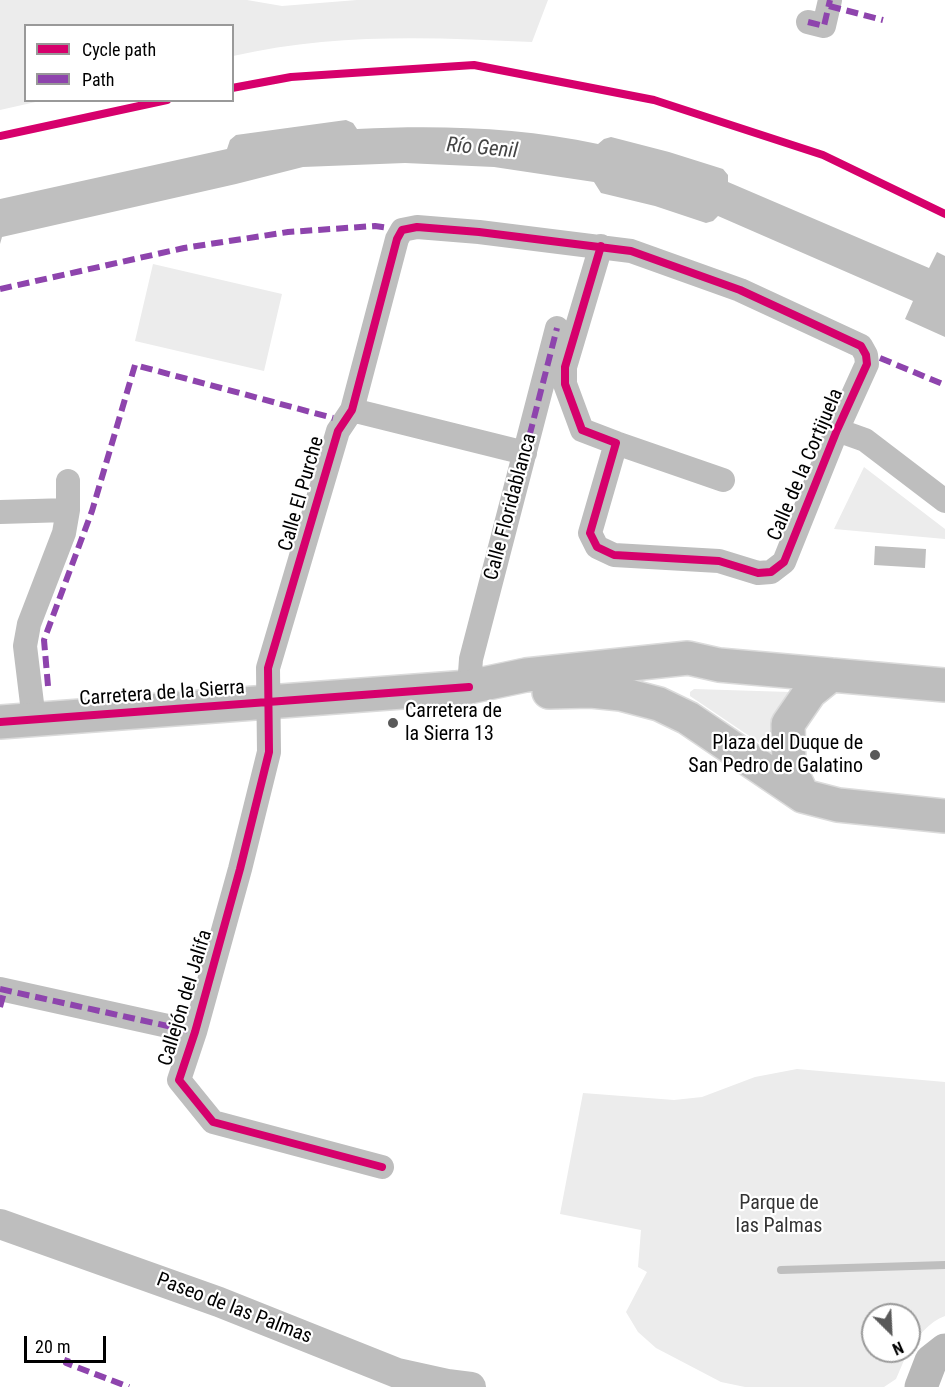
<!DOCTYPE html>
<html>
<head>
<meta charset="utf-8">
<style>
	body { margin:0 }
	#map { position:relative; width:945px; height:1387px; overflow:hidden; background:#fff; font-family:"Roboto Condensed",sans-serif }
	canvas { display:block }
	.legend { position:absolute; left:24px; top:24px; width:210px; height:78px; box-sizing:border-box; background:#fff; border:2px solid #999; margin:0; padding:8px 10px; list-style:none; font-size:18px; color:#000 }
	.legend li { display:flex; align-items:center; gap:12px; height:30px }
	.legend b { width:30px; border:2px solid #999 }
	.north { position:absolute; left:861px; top:1303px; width:60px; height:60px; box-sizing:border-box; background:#fff; border:2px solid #999; border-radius:50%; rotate:156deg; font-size:16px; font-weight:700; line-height:24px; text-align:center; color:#000 }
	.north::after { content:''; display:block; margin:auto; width:21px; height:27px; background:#595959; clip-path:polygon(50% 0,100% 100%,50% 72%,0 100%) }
	.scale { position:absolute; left:24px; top:1336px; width:82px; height:27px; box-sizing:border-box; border:3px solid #000; border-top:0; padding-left:8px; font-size:18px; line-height:21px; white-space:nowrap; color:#000; -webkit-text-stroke:4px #fff; paint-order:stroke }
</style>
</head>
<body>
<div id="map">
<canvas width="945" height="1387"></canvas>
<ul class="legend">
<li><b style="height:8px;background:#d6006c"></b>Cycle path</li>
<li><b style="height:8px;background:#8e44ad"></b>Path</li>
</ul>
<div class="north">N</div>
<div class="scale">20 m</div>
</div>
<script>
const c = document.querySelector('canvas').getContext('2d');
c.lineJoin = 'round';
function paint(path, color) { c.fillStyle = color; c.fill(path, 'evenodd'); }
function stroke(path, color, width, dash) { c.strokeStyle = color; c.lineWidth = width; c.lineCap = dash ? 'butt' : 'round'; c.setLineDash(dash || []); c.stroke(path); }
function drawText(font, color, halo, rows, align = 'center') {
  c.font = font + ' "Roboto Condensed",sans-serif'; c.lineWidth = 4.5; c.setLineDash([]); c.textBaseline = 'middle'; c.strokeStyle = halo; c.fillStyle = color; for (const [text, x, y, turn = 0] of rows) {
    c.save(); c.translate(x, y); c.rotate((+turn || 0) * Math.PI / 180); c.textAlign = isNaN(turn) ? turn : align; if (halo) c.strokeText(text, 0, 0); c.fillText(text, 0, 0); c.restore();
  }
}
paint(new Path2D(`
	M 0,0 L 247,0 L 282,6 L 357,0 L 548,0 L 532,42 C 432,37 331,33 233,56 L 232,26 L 26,26 L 26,100 L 40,101 L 0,110 Z
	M 153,264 L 282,294 L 264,371 L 135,341 Z
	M 864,467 L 945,529 L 945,539 L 834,529 Z
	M 694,689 L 790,692 C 777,712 770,727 773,752 L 690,696 L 690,692 Z
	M 797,1069 L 945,1082 L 945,1316 C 929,1322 918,1336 909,1349 L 909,1315 L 873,1315 L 873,1351 L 908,1351 L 896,1379 L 884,1387 L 745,1387 L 721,1382 L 656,1348 L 638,1332 L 626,1312 L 647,1272 L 638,1267 L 641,1230 L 560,1214 L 583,1093 L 674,1100 L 702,1097 L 755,1077 Z`), '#ececec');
paint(new Path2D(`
	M 346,120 L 353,123 L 357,129 C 438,125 519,127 598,144 L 604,139 L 611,137 L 669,152 L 723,169 L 728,175 L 728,182 L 929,268 L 937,252 L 945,256 L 945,337 L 905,319 L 913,301 L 718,216 L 713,221 L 706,223 L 655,206 L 601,193 L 594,182 L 494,167 L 405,163 L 303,167 L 236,184 L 2,237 L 0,244 L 0,199 L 227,149 L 230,140 L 236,135 Z
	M 875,546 L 926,549 L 925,568 L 874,565 Z`), '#bfbfbf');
stroke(new Path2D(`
	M 781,1270 L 945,1265`), '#bfbfbf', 8);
const primary = new Path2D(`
	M 549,692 L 591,691 L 621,694 L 659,704 L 688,718 L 803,796 L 838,805 L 945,816
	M 0,722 L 469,687 L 526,675 L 688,658 L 719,665 L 945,685
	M 803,796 L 789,767 L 788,724 L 810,692 L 831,675`);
stroke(primary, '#dbdbdb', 36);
stroke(new Path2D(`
	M 808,22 L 824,26 L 830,0
	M 352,410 L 525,453
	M 837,430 L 865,440 L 945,501
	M 616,443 L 723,480
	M 0,512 L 68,510
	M 469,687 L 471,659 L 557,328
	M 34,720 L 25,646 L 29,624 L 64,533 L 68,510 L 68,481
	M 0,989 L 195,1032
	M 382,1167 L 213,1122 L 179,1080 L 195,1032 L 240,869 L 269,752 L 268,668 L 338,431 L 352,410 L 397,239 L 402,230 L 417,227 L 479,232 L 631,251 L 740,290 L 861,346 L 866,355 L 867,364 L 837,430 L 784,562 L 771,572 L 758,573 L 719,561 L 614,555 L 597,547 L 590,533 L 616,443 L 582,430 L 565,384 L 565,367 L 601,246`), '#bebebe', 24);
stroke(new Path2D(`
	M 0,1224 L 219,1302 L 397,1373 L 447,1384 L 471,1387`), '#bebebe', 30);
stroke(new Path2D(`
	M 921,1387 L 931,1361 L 945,1350`), '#b8b8b8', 33);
stroke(primary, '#bebebe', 33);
stroke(new Path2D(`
	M 829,6 L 883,20
	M 808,22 L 824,26 L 830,0
	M 0,289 L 184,248 L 288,232 L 375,226 L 389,228
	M 880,358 L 945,385
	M 525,453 L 557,328
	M 48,686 L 44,640 L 92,511 L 135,365 L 333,418
	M 0,989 L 195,1032
	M 0,1007 L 5,989
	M 68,1358 L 66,1363 L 129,1387`), '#8e44ad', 6, [12, 6]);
stroke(new Path2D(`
	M 232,88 L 291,77 L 474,65 L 654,100 L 823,155 L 945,214
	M 0,136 L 167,100
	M 0,722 L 469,687
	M 382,1167 L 213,1122 L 179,1080 L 195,1032 L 240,869 L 269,752 L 268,668 L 338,431 L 352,410 L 397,239 L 402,230 L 417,227 L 479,232 L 631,251 L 740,290 L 861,346 L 866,355 L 867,364 L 837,430 L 784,562 L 771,572 L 758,573 L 719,561 L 614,555 L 597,547 L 590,533 L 616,443 L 582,430 L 565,384 L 565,367 L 601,246`), '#d6006c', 8);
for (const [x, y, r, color] of [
	[393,723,6,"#595959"],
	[875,755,6,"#595959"]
]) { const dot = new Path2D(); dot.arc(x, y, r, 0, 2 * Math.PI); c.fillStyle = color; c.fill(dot); stroke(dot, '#fff', 2); }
drawText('20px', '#000', '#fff', [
	["Calle de la Cortijuela",806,465,-67],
	["Calle El Purche",302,494,-74],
	["Calle Floridablanca",511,507,-75],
	["Carretera de la Sierra",162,694,-4],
	["Callejón del Jalifa",186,998,-73],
	["Paseo de las Palmas",234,1309,21]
]);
drawText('20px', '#000', '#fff', [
	["Carretera de",405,712],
	["la Sierra 13",405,735],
	["Plaza del Duque de",863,744,"right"],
	["San Pedro de Galatino",863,767,"right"]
], 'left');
drawText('20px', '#333', '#fff', [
	["Parque de",779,1204],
	["las Palmas",779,1227]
]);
drawText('italic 21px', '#444', '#fff', [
	["Río Genil",482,149,5]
]);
</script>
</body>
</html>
